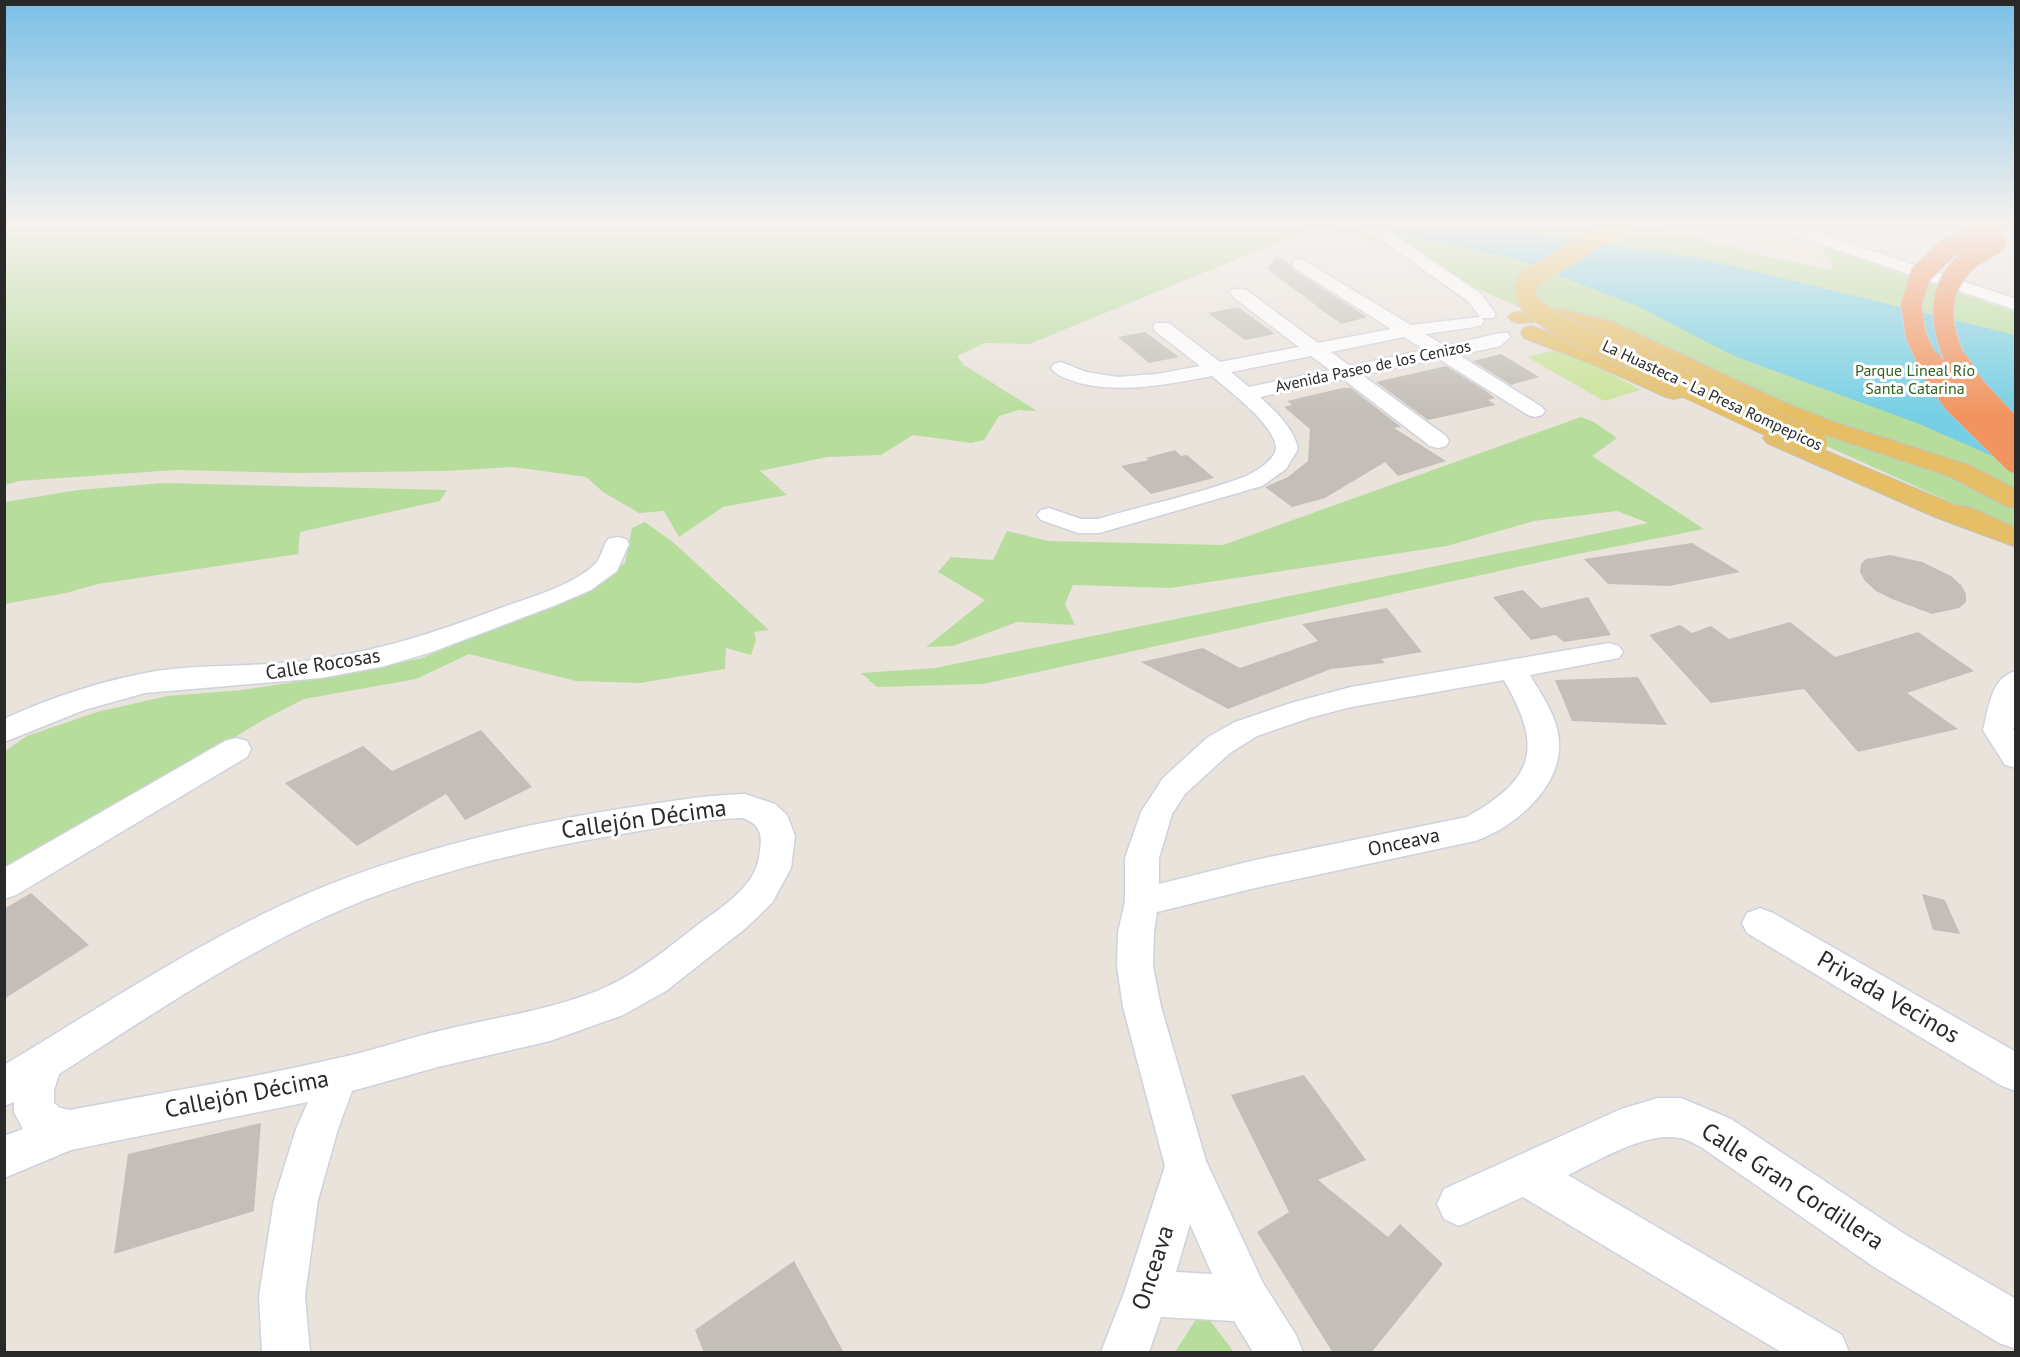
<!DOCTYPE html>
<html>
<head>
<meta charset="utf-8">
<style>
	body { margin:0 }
	#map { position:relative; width:2020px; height:1357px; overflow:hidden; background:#eae3dc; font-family:"PT Sans",sans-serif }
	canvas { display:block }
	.frame { position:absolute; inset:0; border:6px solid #292929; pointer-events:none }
</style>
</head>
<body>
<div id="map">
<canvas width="2020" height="1357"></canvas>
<div class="frame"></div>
</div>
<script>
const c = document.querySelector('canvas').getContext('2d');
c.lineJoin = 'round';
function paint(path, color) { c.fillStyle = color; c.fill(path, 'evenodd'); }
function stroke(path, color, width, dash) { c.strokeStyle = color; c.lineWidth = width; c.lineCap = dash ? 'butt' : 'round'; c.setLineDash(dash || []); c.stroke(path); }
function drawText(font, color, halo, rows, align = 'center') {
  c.font = font + ' "PT Sans",sans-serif'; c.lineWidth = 6; c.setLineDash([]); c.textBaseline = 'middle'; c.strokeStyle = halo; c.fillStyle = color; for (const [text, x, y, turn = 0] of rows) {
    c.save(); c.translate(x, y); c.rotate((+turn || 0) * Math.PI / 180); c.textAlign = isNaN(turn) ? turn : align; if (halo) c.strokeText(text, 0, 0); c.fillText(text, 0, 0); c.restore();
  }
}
paint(new Path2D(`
	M 1671,225 L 1766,225 L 1821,243 L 1828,266 Z`), '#ebdfcc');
paint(new Path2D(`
	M 4,225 L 1647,225 L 1779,259 L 1834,270 L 1820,245 L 2015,312 L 2015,531 L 1383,246 C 1354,234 1335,228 1304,232 L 1029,344 L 984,343 L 957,356 L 964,365 L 1037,411 L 1019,410 L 999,416 L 984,440 L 971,443 L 913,435 L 881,455 L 827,457 L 760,471 L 787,495 L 723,507 L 679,537 L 664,511 L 639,513 L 603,492 L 586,477 L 513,467 L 446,471 L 298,473 L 176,470 L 19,481 L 5,485 Z
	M 1581,417 L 1594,422 L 1617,438 L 1592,456 L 1704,529 L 1568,556 L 983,684 L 877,687 L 861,673 L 935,668 L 1648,523 L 1617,511 L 1534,521 L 1447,546 L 1170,588 L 1073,585 L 1065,604 L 1075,625 L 1017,622 L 953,646 L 926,647 L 985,600 L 938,572 L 951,557 L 993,560 L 1007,531 L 1049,541 L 1223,545 Z
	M 163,483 L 447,490 L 440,501 L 300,532 L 298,554 L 98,584 L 66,593 L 5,604 L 5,502 L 78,490 Z
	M 645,522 L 674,543 L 769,630 L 754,632 L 756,640 L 751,655 L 726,648 L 725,669 L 640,683 L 576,681 L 469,654 L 416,679 L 304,699 L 265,719 L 5,875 L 5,751 L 27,736 L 97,712 L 167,696 L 242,690 L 341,675 L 422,658 L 583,592 L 625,563 L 632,528 Z
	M 1202,1310 L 1234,1352 L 1175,1352 Z`), '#b7dd9c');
paint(new Path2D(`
	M 1563,348 L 1641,390 L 1604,401 L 1527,357 Z`), '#c9e399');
paint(new Path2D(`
	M 1346,225 L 1466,225 L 1696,257 L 2015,335 L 2015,466 L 1917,423 L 1734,356 L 1637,306 L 1513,258 Z`), '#76cfe4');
paint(new Path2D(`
	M 1276,256 L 1291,265 L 1294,270 L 1367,317 L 1342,324 L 1315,306 L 1317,306 L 1267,269 Z
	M 1238,307 L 1275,334 L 1245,340 L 1208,313 Z
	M 1145,332 L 1179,357 L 1149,363 L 1118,337 Z
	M 1501,354 L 1539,377 L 1511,385 L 1473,361 Z
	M 1446,366 L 1486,391 L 1495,398 L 1488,400 L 1496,405 L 1428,420 L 1376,382 Z
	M 1342,388 L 1351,388 L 1401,427 L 1394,428 L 1446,461 L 1398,476 L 1385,462 L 1325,498 L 1292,507 L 1265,487 L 1288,477 L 1308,461 L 1310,429 L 1284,407 L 1292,405 L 1287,401 Z
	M 1175,450 L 1181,456 L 1187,455 L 1214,478 L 1151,494 L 1121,466 L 1149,460 L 1146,458 Z
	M 1692,543 L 1740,572 L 1669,586 L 1608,584 L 1584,559 Z
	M 1890,555 L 1922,562 L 1951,576 L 1961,585 L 1966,594 L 1966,602 L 1959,608 L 1932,614 L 1892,599 L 1876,591 L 1865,581 L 1860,572 L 1861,564 L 1866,559 Z
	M 1523,590 L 1541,608 L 1588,597 L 1611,635 L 1564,642 L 1555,635 L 1531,640 L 1493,597 Z
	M 1387,608 L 1422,652 L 1381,659 L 1385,663 L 1331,669 L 1228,709 L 1141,662 L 1203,648 L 1240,668 L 1318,641 L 1302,624 Z
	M 1790,622 L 1835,657 L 1918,632 L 1974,671 L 1907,693 L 1958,729 L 1858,752 L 1804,689 L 1711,703 L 1649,635 L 1680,625 L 1692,633 L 1711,626 L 1729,639 Z
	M 1638,677 L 1667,725 L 1572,721 L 1555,680 Z
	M 481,730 L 532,787 L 465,820 L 446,794 L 357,846 L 285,783 L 363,746 L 392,771 Z
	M 31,893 L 89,945 L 4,999 L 4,909 Z
	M 1922,894 L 1945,900 L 1960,934 L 1933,930 Z
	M 1304,1075 L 1366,1160 L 1318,1180 L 1388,1237 L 1400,1224 L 1443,1264 L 1371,1353 L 1333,1353 L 1257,1232 L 1289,1212 L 1231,1095 Z
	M 261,1123 L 254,1211 L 114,1254 L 128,1154 Z
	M 794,1261 L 844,1353 L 704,1353 L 695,1330 Z`), '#c3beb7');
const minor = new Path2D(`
	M 1360,225 L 1379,225 L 1480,293 L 1496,314 L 1493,318 L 1482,318 L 1484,321 L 1481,325 L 1475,327 L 1425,334 L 1445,346 C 1458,344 1500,331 1508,333 L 1510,337 L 1500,346 L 1459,355 L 1542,407 L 1545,411 L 1542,415 L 1535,417 L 1528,415 L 1439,359 L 1362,375 L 1446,436 L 1449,441 L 1446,446 L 1438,448 L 1430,446 L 1343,379 L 1260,397 C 1275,411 1294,428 1298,449 L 1286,469 L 1262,486 L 1099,533 L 1078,533 L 1041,520 L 1037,515 L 1041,510 L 1049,508 L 1081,519 L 1098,519 C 1145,505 1199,494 1244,477 C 1255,472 1276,460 1276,447 C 1274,424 1228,390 1212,376 C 1167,384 1125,394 1079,383 C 1070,380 1057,376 1051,368 L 1054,364 L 1061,362 L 1086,372 L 1117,377 L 1157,374 L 1200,366 L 1155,331 L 1153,327 L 1155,323 L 1169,323 L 1220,362 L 1299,347 L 1233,297 L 1230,293 L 1233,289 L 1245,289 L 1318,343 L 1391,329 L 1295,268 L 1293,264 L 1295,260 L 1301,259 L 1411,325 L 1480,317 L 1468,301 ZM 1404,337 L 1425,350 L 1350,366 L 1331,352 ZM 1311,356 L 1330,370 L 1249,387 L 1231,372 Z
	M 1771,225 L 1795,225 L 2016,299 L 2016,310 L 1773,228 Z
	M 617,537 L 626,539 L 629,544 L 617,571 L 591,590 L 556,605 L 432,652 L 385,666 L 321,678 L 145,693 L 84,710 L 4,742 L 4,719 C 51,697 105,680 156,671 C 205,664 256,667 305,661 C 373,653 434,633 498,609 C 527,598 574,586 596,563 C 602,556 603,546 608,539 Z
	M 1609,643 L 1619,646 L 1623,652 L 1619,658 L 1530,675 C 1542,696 1558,717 1559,742 C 1562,787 1514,828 1475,841 L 1255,888 L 1157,912 L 1154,932 L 1153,966 L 1161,1007 L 1206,1161 L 1263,1283 L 1296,1335 L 1303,1352 L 1253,1352 L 1234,1321 L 1161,1317 L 1149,1352 L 1101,1352 L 1124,1293 L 1165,1166 L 1123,1007 L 1117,966 L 1118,932 L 1125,902 L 1125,858 L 1141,812 L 1163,778 L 1208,737 L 1235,722 L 1291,703 L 1351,687 ZM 1504,680 C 1543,748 1536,778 1467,817 L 1255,860 L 1159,884 L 1159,858 L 1172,814 L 1185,794 L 1230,753 L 1257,736 L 1309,718 L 1351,707 ZM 1190,1224 L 1212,1274 L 1176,1272 Z
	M 2016,671 L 2016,720 L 2013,729 L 2016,733 L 2016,768 L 2005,765 L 1983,730 C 1989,708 1990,678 2016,671 Z
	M 236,738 L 247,741 L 251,749 L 247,757 L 16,895 L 4,899 L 4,868 L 225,741 Z
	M 745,794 L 775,804 L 787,815 L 795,836 L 791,868 L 772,903 L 746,928 L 666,991 L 623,1015 L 550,1041 L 438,1067 L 352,1091 L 338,1129 L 318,1200 L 305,1296 L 310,1352 L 262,1352 L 259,1296 L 274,1200 L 296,1129 L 308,1102 L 71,1150 L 4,1178 L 4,1136 L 23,1129 L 14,1112 L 14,1102 L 4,1106 L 4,1065 C 89,1014 174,958 263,914 C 374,859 497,829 619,809 C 661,803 702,795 745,794 ZM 743,818 C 764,826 762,838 759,858 C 754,886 725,905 703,921 C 670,946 637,975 597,991 C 546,1011 492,1018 439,1031 C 405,1039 372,1051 338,1058 C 250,1079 159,1093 70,1110 L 60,1108 L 54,1103 L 54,1090 L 59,1074 C 134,1026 208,976 288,935 C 391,881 507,853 622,834 C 662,827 702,819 743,818 Z
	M 1760,908 L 1773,913 L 2016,1052 L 2016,1091 L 2002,1086 L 1747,933 L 1742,923 L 1747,913 Z
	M 1658,1098 L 1681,1098 L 1731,1119 L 1906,1235 L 2016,1299 L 2016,1349 L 1999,1343 L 1874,1267 L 1701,1147 C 1695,1144 1687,1139 1680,1138 C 1646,1131 1598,1161 1568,1175 L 1842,1335 L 1849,1352 L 1781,1352 L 1523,1197 L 1459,1226 L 1444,1219 L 1437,1204 L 1444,1189 L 1621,1109 Z`);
const major = new Path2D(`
	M 1983,225 L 2016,225 L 2016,232 L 1986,229 Z
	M 1546,308 L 1560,309 L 1613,322 L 1781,401 L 1831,421 L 1969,465 L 2016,489 L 2016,508 L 2006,506 L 1951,477 L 1813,431 L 1763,411 L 1597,332 L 1559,321 L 1519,323 L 1512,321 L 1508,317 L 1512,313 Z
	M 1532,326 L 1606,353 L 1682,387 L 1686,392 L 1682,397 L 1674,399 L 1666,397 L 1590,363 L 1524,338 L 1521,333 L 1524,328 Z
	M 1776,430 L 1955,505 L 1972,508 L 2016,528 L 2016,547 L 1935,517 L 1767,443 L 1763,438 L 1767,433 Z`);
stroke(minor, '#ced2dd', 3);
stroke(major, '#c3c3c3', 2);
paint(minor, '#fff');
paint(major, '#e5be66');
const majorBridgeFar1 = new Path2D(`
	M 1617,225 L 1528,280 C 1526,286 1524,292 1527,298 C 1537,322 1618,352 1643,364`);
const majorBridge = new Path2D(`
	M 1640,363 L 1814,444`);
const highwayBridgeFar1 = new Path2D(`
	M 1929,364 L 1916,336 L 1911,304 L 1921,274 L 1949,247 L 1997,225
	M 1957,364 C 1941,329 1934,294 1964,264 C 1972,255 1986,249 1996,243`);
const highwayBridge = new Path2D(`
	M 1929,363 L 1956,401 L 2016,460
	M 1956,363 L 1973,389 L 2016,435`);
stroke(majorBridgeFar1, '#c3c3c3', 22, []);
stroke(majorBridge, '#c3c3c3', 27, []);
stroke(highwayBridgeFar1, '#c3c3c3', 22, []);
stroke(highwayBridge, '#c3c3c3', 27, []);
stroke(majorBridgeFar1, '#e5be66', 20);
stroke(majorBridge, '#e5be66', 26);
stroke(highwayBridgeFar1, '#f19460', 20);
stroke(highwayBridge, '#f19460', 26);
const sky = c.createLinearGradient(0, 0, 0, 415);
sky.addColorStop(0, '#7abfe6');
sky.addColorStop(0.54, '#f6f2ef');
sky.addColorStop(1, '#f6f2ef00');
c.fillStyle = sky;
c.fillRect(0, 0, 2020, 415);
drawText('16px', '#292929', '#fff', [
	["Avenida Paseo de los Cenizos",1373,367,-12],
	["La Huasteca - La Presa Rompepicos",1712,396,25]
]);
drawText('16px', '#31601f', '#fff', [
	["Parque Lineal Río",1915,371],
	["Santa Catarina",1915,389]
]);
drawText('20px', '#292929', '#fff', [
	["Calle Rocosas",323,665,-9],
	["Onceava",1404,843,-12]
]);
drawText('24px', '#292929', '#fff', [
	["Callejón Décima",644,820,-8],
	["Privada Vecinos",1888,998,30],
	["Callejón Décima",247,1095,-11],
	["Calle Gran Cordillera",1792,1187,33],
	["Onceava",1154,1268,-72]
]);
</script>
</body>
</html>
